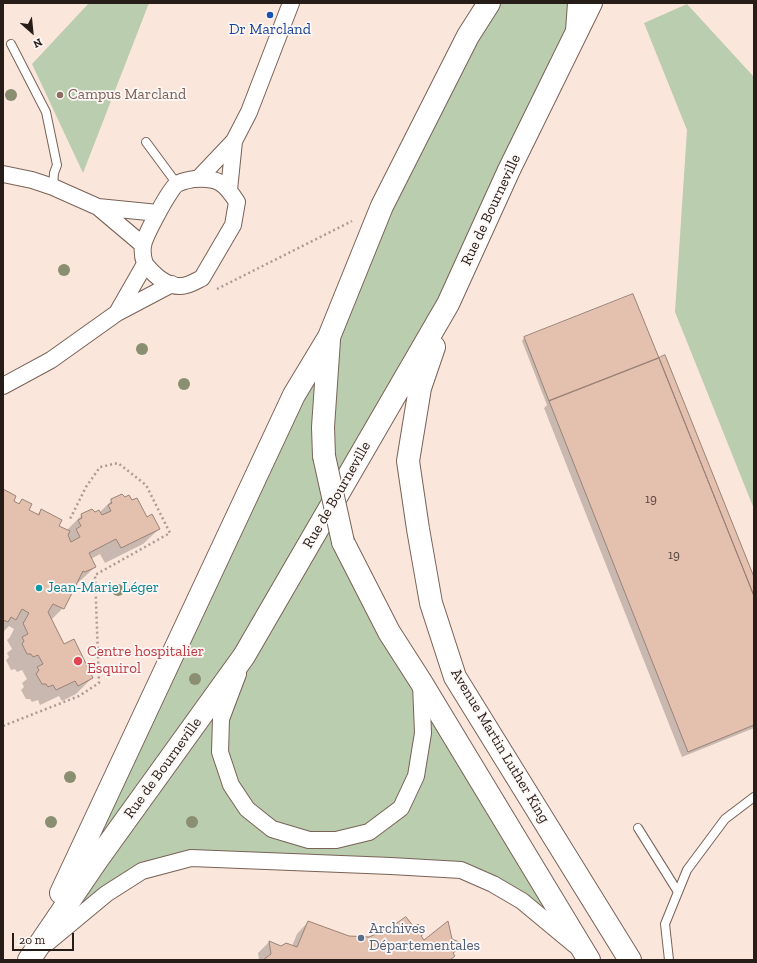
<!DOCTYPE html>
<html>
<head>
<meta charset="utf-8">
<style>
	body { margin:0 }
	#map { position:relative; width:757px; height:963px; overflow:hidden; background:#fbe6dc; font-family:"Zilla Slab",serif }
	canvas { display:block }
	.frame { position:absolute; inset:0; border:4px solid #261c18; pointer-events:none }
	.north { position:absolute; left:12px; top:12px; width:40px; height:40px; -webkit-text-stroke:3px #fdf7f5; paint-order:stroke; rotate:153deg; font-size:11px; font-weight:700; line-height:16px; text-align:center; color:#261c18 }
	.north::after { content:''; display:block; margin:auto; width:14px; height:18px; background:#261c18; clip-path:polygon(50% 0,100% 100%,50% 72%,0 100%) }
	.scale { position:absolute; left:12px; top:933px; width:62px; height:18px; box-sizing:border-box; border:2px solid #261c18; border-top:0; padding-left:5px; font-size:12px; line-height:14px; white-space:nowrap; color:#261c18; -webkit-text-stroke:3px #fdf7f5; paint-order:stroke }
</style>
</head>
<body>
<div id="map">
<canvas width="757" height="963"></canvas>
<div class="frame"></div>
<div class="north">N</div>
<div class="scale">20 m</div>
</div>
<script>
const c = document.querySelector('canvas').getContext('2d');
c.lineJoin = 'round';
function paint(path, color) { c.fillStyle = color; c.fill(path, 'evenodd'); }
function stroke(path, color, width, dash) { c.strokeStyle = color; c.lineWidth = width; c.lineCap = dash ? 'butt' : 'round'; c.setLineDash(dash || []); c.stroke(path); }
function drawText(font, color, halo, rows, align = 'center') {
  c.font = font + ' "Zilla Slab",serif'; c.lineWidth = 3.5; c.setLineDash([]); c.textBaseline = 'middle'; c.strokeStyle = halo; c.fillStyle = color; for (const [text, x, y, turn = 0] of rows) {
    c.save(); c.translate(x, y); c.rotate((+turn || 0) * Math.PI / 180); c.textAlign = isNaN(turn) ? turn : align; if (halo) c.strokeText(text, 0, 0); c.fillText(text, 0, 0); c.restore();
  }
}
paint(new Path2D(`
	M 89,3 L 149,3 L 83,173 L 32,64 Z
	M 476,3 L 576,3 L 574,37 L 448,304 L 330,497 L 343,542 L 584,952 L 522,901 L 461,870 L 192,858 L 142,871 L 32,956 L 468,36 Z
	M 687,4 L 754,77 L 754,509 L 675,312 L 687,130 L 644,23 Z`), '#bacdae');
paint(new Path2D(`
	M 633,295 L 658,358 L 754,580 L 754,728 L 682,757 L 544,408 L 547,405 L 522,341 L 524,338 Z
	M 3,490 L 12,501 L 18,504 L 22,500 L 28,510 L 37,515 L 41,510 L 58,526 L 66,531 L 82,515 L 99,513 L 112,500 L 146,518 L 159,529 L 143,544 L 105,563 L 100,554 L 91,559 L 95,567 L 79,582 L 75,584 L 63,608 L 51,620 L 64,646 L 92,678 L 76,694 L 62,701 L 59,696 L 40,705 L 38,700 L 32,702 L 30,699 L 26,699 L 21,690 L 24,687 L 22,683 L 27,679 L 22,670 L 17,672 L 15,669 L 11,670 L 6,660 L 9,657 L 7,653 L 12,649 L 7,640 L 10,637 L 14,629 L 9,626 L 3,632 Z
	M 308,922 L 349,937 L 369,938 L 420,936 L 424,942 L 451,939 L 462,944 L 452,954 L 450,960 L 259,960 L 258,953 L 269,942 L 282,947 L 292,946 L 297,934 Z`), '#0003');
const building = new Path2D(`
	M 633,294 L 659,358 L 549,401 L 524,337 Z
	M 665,355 L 754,577 L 754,596 L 659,358 Z
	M 659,358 L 754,596 L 754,725 L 688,752 L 549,401 Z
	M 3,489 L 16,496 L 14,501 L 19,504 L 22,499 L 32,504 L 29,510 L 39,515 L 41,509 L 62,520 L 59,526 L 70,531 L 68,535 L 71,542 L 80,537 L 76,529 L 81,526 L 78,520 L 82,518 L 81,514 L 92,509 L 95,512 L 99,510 L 102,515 L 111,511 L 108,505 L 112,503 L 111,501 L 111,499 L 122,494 L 125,497 L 129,495 L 132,500 L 137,498 L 147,517 L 152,514 L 160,529 L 121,548 L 116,539 L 89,553 L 96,567 L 85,572 L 83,571 L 64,609 L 53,604 L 48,612 L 64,644 L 74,639 L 93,678 L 78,686 L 75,681 L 56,690 L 53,685 L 48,687 L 46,684 L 42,684 L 36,674 L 39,670 L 37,667 L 43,664 L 38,655 L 33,657 L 31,654 L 27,654 L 22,644 L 24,641 L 22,637 L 28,634 L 23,623 L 24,622 L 29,613 L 22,609 L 16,620 L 11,617 L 8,622 L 3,620 Z
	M 406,917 L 414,927 L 418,924 L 425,933 L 421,936 L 424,940 L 448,921 L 452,939 L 464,944 L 453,953 L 455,956 L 450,960 L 263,960 L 271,954 L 269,941 L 281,946 L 286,943 L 297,947 L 308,921 L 349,936 L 369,937 L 388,929 Z`);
paint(building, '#e4c0af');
stroke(building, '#998276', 1);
const service = new Path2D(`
	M 11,44 L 46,112 L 57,165 L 54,173 L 53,187
	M 146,142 L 177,184
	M 638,828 L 678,892
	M 669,960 L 665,924 L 687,870 L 725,819 L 754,797`);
const minor = new Path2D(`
	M 574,31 L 576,3
	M 3,174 L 32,180 L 53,187 L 98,207 L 143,245
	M 198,179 L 234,141 L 249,112 L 291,3
	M 229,190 L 234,141
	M 98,207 L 158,213
	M 117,313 L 145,264 C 143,258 142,252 143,246 C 144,237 170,188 177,184 C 182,181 189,180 194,179 C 218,177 225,183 237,202 L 233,225 L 202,278 C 196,281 188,286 181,286 C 166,287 154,275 145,264
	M 3,386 L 51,360 L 117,313 L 172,284
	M 238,674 L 221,719 L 220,752 L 231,785 L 247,809 L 272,829 L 309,840 L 336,840 L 369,832 L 401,808 L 416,776 L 423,733 L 421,684
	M 47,943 L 106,894 L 142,871 L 191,858 L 391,866 L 461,870 L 493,884 L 522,901 L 575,945`);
const secondary = new Path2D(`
	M 434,347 L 420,388 L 408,461 L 418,529 L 431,603 L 455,677 L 630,960
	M 324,456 L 323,427 L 329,340
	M 343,542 L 389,632 L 421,682 L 589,960
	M 61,893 L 294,395 L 329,337 L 382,206 L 468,36 L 489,3
	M 29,960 L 97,860 L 244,656 L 448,304 L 509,170 L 591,3`);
stroke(service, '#786257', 10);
stroke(minor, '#786257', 18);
stroke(secondary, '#786257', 24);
stroke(new Path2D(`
	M 217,289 L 352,221
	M 3,726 L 79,696 L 99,683 L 95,575 L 170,533 L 146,485 L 118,463 L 100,467 L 86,487 L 70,519`), '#ac9b93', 2.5, [2, 3]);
stroke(service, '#fff', 8);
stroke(minor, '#fff', 16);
stroke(secondary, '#fff', 22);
const secondaryBridge = new Path2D(`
	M 324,456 L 343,542`);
stroke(secondaryBridge, '#786257', 24, []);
stroke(secondaryBridge, '#fff', 22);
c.fillStyle = '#8a8f71';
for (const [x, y] of [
	[11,95],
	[64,270],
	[142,349],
	[184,384],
	[118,590],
	[195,679],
	[70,777],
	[51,822],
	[192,822]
]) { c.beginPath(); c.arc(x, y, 6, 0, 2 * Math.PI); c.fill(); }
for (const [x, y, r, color] of [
	[270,15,4,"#1a4fb4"],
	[60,95,4,"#8d6e63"],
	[39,588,4,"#0f9aa8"],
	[78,661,5,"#e0444e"],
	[361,938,4,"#5c6f8a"]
]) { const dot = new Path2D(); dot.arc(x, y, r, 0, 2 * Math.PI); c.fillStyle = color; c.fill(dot); stroke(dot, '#fdf7f5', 1.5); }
drawText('13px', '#56453e', null, [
	["19",651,499],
	["19",674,555]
]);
drawText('15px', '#164399', '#fdf7f5', [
	["Dr Marcland",270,30]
]);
drawText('15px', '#785e54', '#fdf7f5', [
	["Campus Marcland",68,95]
], 'left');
drawText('15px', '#261c18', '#fdf7f5', [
	["Rue de Bourneville",491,210,-65],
	["Rue de Bourneville",337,495,-60],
	["Avenue Martin Luther King",500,746,59],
	["Rue de Bourneville",163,768,-54]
]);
drawText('15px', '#0d838f', '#fdf7f5', [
	["Jean-Marie Léger",47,588]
], 'left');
drawText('15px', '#be3a42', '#fdf7f5', [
	["Centre hospitalier",87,652],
	["Esquirol",87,669]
], 'left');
drawText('15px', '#4e5e75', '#fdf7f5', [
	["Archives",369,929],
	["Départementales",369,946]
], 'left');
</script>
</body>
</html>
